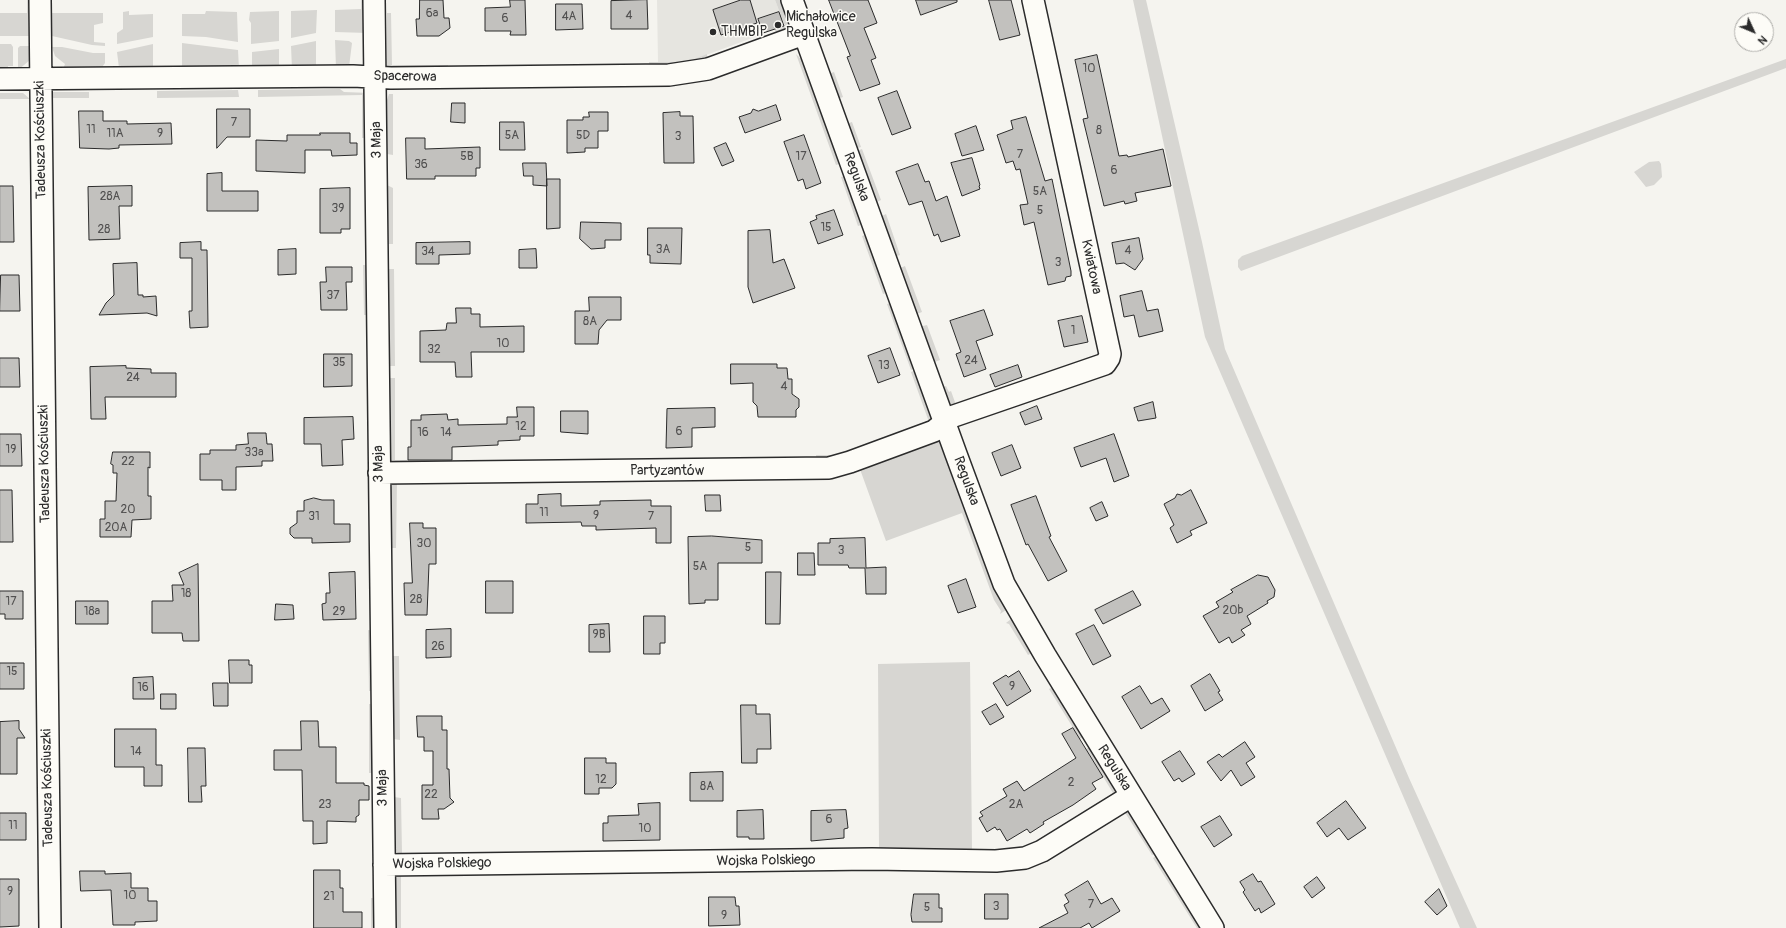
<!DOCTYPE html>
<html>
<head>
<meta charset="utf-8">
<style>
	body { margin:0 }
	#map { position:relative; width:1786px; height:928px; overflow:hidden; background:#f5f4ef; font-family:Pangolin,sans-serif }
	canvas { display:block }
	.north { position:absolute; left:1734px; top:12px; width:40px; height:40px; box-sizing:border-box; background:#fdfcf7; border:1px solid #a9a8a5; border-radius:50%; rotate:134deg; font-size:11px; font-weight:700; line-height:16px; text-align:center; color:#2b2b2b }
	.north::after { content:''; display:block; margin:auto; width:14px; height:18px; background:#2b2b2b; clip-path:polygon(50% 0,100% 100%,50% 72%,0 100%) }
</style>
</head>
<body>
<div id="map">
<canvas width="1786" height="928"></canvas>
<div class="north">N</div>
</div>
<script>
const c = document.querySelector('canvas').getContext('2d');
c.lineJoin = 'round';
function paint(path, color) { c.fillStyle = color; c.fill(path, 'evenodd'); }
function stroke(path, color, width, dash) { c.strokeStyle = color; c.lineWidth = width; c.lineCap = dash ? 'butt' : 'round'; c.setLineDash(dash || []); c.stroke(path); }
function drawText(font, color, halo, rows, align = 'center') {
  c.font = font + ' Pangolin,sans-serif'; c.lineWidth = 3; c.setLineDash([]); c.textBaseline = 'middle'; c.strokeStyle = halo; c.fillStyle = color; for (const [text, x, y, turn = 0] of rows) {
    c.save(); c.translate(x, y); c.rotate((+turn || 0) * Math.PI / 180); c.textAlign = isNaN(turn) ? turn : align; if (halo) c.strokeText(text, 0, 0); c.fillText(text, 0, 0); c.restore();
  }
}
paint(new Path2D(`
	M 657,0 L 775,0 L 782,18 L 772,23 L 774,30 L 687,62 L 658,62 Z`), '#e6e5e0');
paint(new Path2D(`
	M 27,0 L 33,0 L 33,36 L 0,36 L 0,13 L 27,13 Z
	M 361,0 L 368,0 L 368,33 L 335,32 L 335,10 L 361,9 Z
	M 775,0 L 781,0 L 790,25 L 785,30 L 777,35 L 775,30 L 785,26 Z
	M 1133,0 L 1146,0 L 1202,242 L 1225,349 L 1409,778 L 1477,928 L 1460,928 L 1205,337 Z
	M 317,10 L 316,33 L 291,38 L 291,11 Z
	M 129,11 L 129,15 L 153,14 L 153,37 L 117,44 L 117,33 L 123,29 L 123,12 Z
	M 206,11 L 237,12 L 238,42 L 206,37 L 182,36 L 182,14 L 205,14 Z
	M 279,11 L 279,41 L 251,44 L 251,23 L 249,20 L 250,12 Z
	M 52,13 L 103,13 L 103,23 L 94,25 L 94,42 L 105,43 L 105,46 L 92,45 L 52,36 Z
	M 387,13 L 391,13 L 392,65 L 448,65 L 448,70 L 387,69 Z
	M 335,40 L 349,41 L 352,43 L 349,67 L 336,68 Z
	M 316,41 L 316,68 L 292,69 L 291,46 Z
	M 182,43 L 238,50 L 239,69 L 182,69 Z
	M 0,44 L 11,44 L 13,47 L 13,66 L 8,66 L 8,72 L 0,72 Z
	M 153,44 L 153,70 L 119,68 L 117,52 Z
	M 20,46 L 33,46 L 30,60 L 18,70 L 18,48 Z
	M 52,47 L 62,47 L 93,53 L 105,53 L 105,63 L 100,70 L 63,69 L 65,64 L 55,56 Z
	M 279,49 L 279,65 L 278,69 L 252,69 L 252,52 Z
	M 707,54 L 707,61 L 649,67 L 649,62 L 687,62 Z
	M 796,54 L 804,62 L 839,164 L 836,165 Z
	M 1786,59 L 1786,68 L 1241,271 L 1238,267 L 1238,260 L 1242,256 Z
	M 834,72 L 843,97 L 835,100 L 828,74 Z
	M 340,89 L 344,92 L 370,93 L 370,138 L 362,138 L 362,95 L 258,97 L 258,90 Z
	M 238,90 L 239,97 L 157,98 L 157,91 Z
	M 53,92 L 89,92 L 89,98 L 49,98 Z
	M 0,93 L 23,93 L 30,99 L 0,99 Z
	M 389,94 L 393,94 L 393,155 L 387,154 L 387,100 Z
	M 852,122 L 861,147 L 853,150 L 846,124 Z
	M 862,149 L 881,200 L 872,204 L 854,152 Z
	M 1659,161 L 1661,164 L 1662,177 L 1654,185 L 1646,187 L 1634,172 L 1649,162 Z
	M 844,176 L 861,225 L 858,226 L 841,177 Z
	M 387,185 L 393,188 L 393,244 L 388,244 Z
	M 886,214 L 900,255 L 892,258 L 878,218 Z
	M 865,235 L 886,293 L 883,294 L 862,236 Z
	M 363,265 L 371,265 L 371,315 L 364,315 Z
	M 905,266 L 922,312 L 912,316 L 898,269 Z
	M 388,269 L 394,269 L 395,366 L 389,366 Z
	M 890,303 L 913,369 L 911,370 L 887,304 Z
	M 1096,324 L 1097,324 L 1104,353 L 1103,356 L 1099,359 L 958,408 C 944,409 943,400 939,389 L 946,386 L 949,392 L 951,391 L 956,405 L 967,405 L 1099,358 L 1101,351 Z
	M 927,325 L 940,360 L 932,363 L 919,327 Z
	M 914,371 L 933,423 L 850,456 L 817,461 L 816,455 L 837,455 L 929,422 L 911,372 Z
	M 389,378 L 395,378 L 395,460 L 408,460 L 409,461 L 409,465 L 393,464 L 390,460 Z
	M 938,438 L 988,572 L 1006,610 L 1000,614 L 1001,611 L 994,600 L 962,513 L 886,541 L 861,472 L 859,467 Z
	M 397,481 L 396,548 L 391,548 L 390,489 L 393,484 Z
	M 1011,619 L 1032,653 L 1028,655 L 1009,624 L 1006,623 Z
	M 368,630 L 375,631 L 375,691 L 369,691 Z
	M 392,656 L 399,656 L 400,740 L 393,739 Z
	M 970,662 L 972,849 L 879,850 L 878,664 Z
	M 1053,687 L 1083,737 L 1080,739 L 1049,689 Z
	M 369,704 L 375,704 L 376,773 L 369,773 Z
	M 1089,747 L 1118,795 L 1088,816 L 1084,811 L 1113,793 L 1086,749 Z
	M 394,797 L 401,798 L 402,853 L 405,853 L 405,859 L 394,850 Z
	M 1128,810 L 1155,854 L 1152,855 L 1124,811 Z
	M 1156,856 L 1201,928 L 1197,928 L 1195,925 L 1153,858 Z
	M 401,876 L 401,928 L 395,928 L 395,878 Z
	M 371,898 L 378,898 L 378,928 L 371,928 Z`), '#d7d6d2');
const building = new Path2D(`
	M 420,0 L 443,0 L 444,18 L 449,18 L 450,28 L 439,36 L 417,36 L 416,19 L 419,19 Z
	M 510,0 L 525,0 L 526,35 L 510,35 L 511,31 L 485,31 L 485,8 L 510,7 Z
	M 647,0 L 648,29 L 611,29 L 611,1 Z
	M 741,0 L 750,0 L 757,23 L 721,35 L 713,10 Z
	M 829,0 L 868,0 L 877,23 L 864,28 L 876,58 L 871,60 L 880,84 L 860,91 L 847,57 L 850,56 Z
	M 916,0 L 957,0 L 957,2 L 921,15 Z
	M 989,0 L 1011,0 L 1020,35 L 1000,40 Z
	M 556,4 L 582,4 L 583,29 L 556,30 Z
	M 779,12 L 784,26 L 763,33 L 758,19 Z
	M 1097,55 L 1119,156 L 1127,155 L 1128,157 L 1163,149 L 1171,186 L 1135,193 L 1137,201 L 1125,204 L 1124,201 L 1104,206 L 1083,119 L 1088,118 L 1075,60 Z
	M 897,91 L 911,128 L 892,135 L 878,98 Z
	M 452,103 L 465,103 L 465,123 L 451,122 Z
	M 776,105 L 781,120 L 745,133 L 739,117 L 751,113 L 753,109 L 758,111 Z
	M 217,109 L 250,109 L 250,137 L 227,137 L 217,148 Z
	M 79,111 L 103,111 L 103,121 L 127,121 L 127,124 L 171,123 L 172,144 L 119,145 L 119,148 L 109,149 L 80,148 Z
	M 589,112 L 608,112 L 608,131 L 598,131 L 598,148 L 585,148 L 585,152 L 567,153 L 567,120 L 583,120 L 583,117 L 589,117 Z
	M 680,112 L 680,116 L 693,116 L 694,163 L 664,163 L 663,113 Z
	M 1026,117 L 1045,181 L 1052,179 L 1071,271 L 1071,276 L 1066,277 L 1065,281 L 1048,285 L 1034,222 L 1024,225 L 1020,205 L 1028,204 L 1020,169 L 1016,170 L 1013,161 L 1006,163 L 997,135 L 1013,129 L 1011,121 Z
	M 500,122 L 524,122 L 525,150 L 500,150 Z
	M 976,126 L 984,150 L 962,156 L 955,134 Z
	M 320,133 L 350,133 L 350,143 L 357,143 L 357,155 L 332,156 L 331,150 L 305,150 L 305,173 L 256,171 L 256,140 L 287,141 L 287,135 L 320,135 Z
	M 804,135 L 821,183 L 806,189 L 803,179 L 798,181 L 784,142 Z
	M 406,138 L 425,138 L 425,149 L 480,147 L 480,168 L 476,168 L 476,176 L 435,176 L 435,179 L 407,179 Z
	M 726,143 L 734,161 L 722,166 L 714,148 Z
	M 972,158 L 980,185 L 979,186 L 980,189 L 962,196 L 951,163 Z
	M 523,163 L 546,163 L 547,186 L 533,185 L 533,176 L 524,176 Z
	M 918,164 L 925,182 L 929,181 L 936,201 L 947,196 L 960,236 L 941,242 L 938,234 L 934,236 L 922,201 L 909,205 L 896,172 Z
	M 222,173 L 222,191 L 258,191 L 258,211 L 207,211 L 207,174 Z
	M 547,179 L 560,179 L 560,228 L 547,229 Z
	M 0,186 L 13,186 L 14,242 L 0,242 Z
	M 132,186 L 132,206 L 119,206 L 120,239 L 89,240 L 88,187 Z
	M 350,188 L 350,229 L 341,229 L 341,233 L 320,233 L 320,189 Z
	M 834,210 L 843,235 L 818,244 L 810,222 L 817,219 L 816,216 Z
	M 581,222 L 621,223 L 621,240 L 605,240 L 605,248 L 591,249 L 580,239 Z
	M 648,228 L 682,228 L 681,264 L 650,263 L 650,255 L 648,255 Z
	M 770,230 L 773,263 L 784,259 L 795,288 L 753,303 L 748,287 L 748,231 Z
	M 1139,238 L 1143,259 L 1135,270 L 1124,263 L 1116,264 L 1112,243 Z
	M 201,242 L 201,250 L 207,250 L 208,327 L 190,328 L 189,311 L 192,311 L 192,258 L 180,258 L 180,243 Z
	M 470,242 L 470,254 L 439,255 L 439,264 L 416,264 L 416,243 Z
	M 296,249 L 296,274 L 278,275 L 278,250 Z
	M 536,249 L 537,268 L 519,268 L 519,250 Z
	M 137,263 L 138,295 L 143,295 L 143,297 L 156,296 L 157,316 L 147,313 L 99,315 L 106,303 L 114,295 L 113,264 Z
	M 326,267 L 352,267 L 352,282 L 346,282 L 347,310 L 321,310 L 320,282 L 326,282 Z
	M 1,275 L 19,275 L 20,311 L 0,311 Z
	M 1142,291 L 1147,311 L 1158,309 L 1163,331 L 1139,337 L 1134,315 L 1124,317 L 1120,296 Z
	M 589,297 L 621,297 L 621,320 L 607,320 L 599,330 L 598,344 L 575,344 L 575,311 L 589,311 Z
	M 456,308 L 471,308 L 471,314 L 480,314 L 480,327 L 524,326 L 524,352 L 471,352 L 472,377 L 456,377 L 455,362 L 420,362 L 420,331 L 446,330 L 447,323 L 456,323 Z
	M 984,310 L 993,335 L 976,341 L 986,369 L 964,377 L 956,354 L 961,352 L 950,321 Z
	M 1082,316 L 1088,342 L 1064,347 L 1058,321 Z
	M 890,348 L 900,375 L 878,383 L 868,356 Z
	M 324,354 L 352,354 L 352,386 L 324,387 Z
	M 0,358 L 19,358 L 20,387 L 0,387 Z
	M 731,364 L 777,364 L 777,368 L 787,368 L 788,379 L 792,379 L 792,394 L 799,399 L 799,407 L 796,410 L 796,417 L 758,417 L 757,406 L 753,402 L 753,383 L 731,384 Z
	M 1018,365 L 1022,377 L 995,387 L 990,375 Z
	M 126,366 L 126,368 L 151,369 L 151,373 L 176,373 L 176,397 L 105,397 L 106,419 L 91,419 L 90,367 Z
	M 1153,402 L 1156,418 L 1138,421 L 1134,408 Z
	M 1037,406 L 1042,419 L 1025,425 L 1020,413 Z
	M 517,407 L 534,407 L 534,436 L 520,436 L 520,440 L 498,441 L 498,445 L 452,447 L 452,460 L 408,460 L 408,447 L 411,447 L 411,420 L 421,420 L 421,415 L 447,414 L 448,420 L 458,419 L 458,425 L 507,424 L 507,417 L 517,417 Z
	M 715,408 L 715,427 L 692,428 L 692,447 L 666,448 L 667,409 Z
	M 561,411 L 588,411 L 588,434 L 561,432 Z
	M 353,417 L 354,439 L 342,440 L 343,465 L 322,466 L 321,444 L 304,444 L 304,418 Z
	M 248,433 L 266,433 L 267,444 L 272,444 L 273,461 L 262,461 L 262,466 L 236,467 L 236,490 L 222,490 L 222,480 L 200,480 L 200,454 L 210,454 L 210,450 L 236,450 L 236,445 L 248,444 Z
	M 0,434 L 21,434 L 22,466 L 0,466 Z
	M 1114,434 L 1129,476 L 1114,482 L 1106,458 L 1081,467 L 1074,448 Z
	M 1012,445 L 1021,468 L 1001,476 L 992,453 Z
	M 113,452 L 150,452 L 150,468 L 148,467 L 148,496 L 151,496 L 151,519 L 132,520 L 131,537 L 100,537 L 100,519 L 105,519 L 105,501 L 116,501 L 117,473 L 113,473 L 113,465 L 111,464 Z
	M 0,490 L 12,490 L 13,542 L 0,542 Z
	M 1191,490 L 1207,523 L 1190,531 L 1192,535 L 1177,543 L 1170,528 L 1174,525 L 1164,504 L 1175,498 L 1177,494 L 1181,495 Z
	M 561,494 L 561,506 L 600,505 L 600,501 L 651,500 L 651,506 L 671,506 L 671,543 L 656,543 L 656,528 L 596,530 L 596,526 L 582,526 L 581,522 L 526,523 L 526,504 L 538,504 L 538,495 Z
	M 705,495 L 720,495 L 721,511 L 706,511 Z
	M 1036,496 L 1051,536 L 1049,537 L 1067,571 L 1048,581 L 1028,544 L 1026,545 L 1011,505 Z
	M 314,498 L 322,500 L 334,500 L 334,524 L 350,524 L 350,542 L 312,543 L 312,538 L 294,538 L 290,534 L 290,528 L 297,523 L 297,511 L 304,511 L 304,501 Z
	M 1102,502 L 1108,516 L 1096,521 L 1090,508 Z
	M 410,523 L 423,523 L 423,528 L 436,528 L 436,564 L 429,564 L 427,615 L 405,615 L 404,583 L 412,583 Z
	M 712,536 L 762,540 L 762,563 L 718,563 L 718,600 L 705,600 L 705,603 L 689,604 L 688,537 Z
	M 865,538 L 866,568 L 886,567 L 886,594 L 866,594 L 865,568 L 849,568 L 848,565 L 818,565 L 818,543 L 830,543 L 830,539 Z
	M 798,553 L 814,553 L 815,575 L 798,575 Z
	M 198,564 L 199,641 L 183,641 L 182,633 L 152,633 L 152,601 L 173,601 L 172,585 L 184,585 L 179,573 Z
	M 355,572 L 356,619 L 323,620 L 322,604 L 326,603 L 326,593 L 330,593 L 329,573 Z
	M 766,572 L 781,572 L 780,624 L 766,624 Z
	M 1258,575 L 1268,577 L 1275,590 L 1274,597 L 1267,601 L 1268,603 L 1247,616 L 1251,624 L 1241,630 L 1245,635 L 1232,643 L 1229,637 L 1219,643 L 1203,616 L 1219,607 L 1216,602 L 1233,592 L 1231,590 Z
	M 966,579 L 976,607 L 958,613 L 948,586 Z
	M 486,581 L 513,581 L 513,613 L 486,613 Z
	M 0,591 L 23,591 L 23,619 L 5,619 L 5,614 L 0,614 Z
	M 1133,591 L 1141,605 L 1103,624 L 1095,610 Z
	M 76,601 L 108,601 L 108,624 L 76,624 Z
	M 276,604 L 293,605 L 294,619 L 275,620 Z
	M 644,616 L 665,616 L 665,643 L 660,643 L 660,654 L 644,654 Z
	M 609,624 L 610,652 L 589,652 L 589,625 Z
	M 1094,625 L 1111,656 L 1093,665 L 1076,634 Z
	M 451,629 L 451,657 L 426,658 L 426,630 Z
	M 229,660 L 249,660 L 249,665 L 252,665 L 252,683 L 230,683 Z
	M 0,663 L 24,663 L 24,689 L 0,689 Z
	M 1019,671 L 1031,691 L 1007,706 L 993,683 L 1006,675 L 1008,677 Z
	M 1210,674 L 1220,691 L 1218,692 L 1223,700 L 1205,711 L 1191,686 Z
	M 153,677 L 154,699 L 133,699 L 133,678 Z
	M 213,683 L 228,683 L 228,706 L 214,706 Z
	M 1140,686 L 1151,704 L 1162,698 L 1170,711 L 1141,729 L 1122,697 Z
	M 161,694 L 176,694 L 176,709 L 161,709 Z
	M 996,704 L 1004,717 L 990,725 L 982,712 Z
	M 741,705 L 756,705 L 756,714 L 770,714 L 771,749 L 757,749 L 757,763 L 742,763 Z
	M 417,716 L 442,716 L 442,730 L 447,730 L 447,769 L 449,769 L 450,798 L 454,802 L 444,809 L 438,809 L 439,819 L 422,819 L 422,785 L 433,785 L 433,751 L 424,751 L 424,737 L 418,737 Z
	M 19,721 L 19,729 L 25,738 L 17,738 L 17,774 L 0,774 L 0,722 Z
	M 301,721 L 318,721 L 319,747 L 336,747 L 336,783 L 364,783 L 364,785 L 369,786 L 369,800 L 359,800 L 359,815 L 356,817 L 356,822 L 327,821 L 327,843 L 313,844 L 313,821 L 303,821 L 302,770 L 274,770 L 274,750 L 301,750 Z
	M 1073,728 L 1103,777 L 1092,783 L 1096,789 L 1073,805 L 1043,822 L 1044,824 L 1030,833 L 1027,829 L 1007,841 L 1000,829 L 997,830 L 995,827 L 987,832 L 979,818 L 983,816 L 980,812 L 1007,796 L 1003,789 L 1017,781 L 1024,791 L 1076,758 L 1062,734 Z
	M 115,729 L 156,729 L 156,765 L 162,765 L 162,786 L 144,786 L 144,767 L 115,767 Z
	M 1245,742 L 1255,757 L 1246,763 L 1255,777 L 1241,786 L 1231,770 L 1221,781 L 1207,762 L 1219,754 L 1222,757 Z
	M 188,748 L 205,748 L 206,786 L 201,786 L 202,802 L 189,802 Z
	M 1180,751 L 1195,774 L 1182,782 L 1179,778 L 1174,781 L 1162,762 Z
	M 585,758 L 606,758 L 606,763 L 616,763 L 616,784 L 612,788 L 599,788 L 599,794 L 585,794 Z
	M 723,772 L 723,801 L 690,801 L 690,773 Z
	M 1346,801 L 1366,828 L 1348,840 L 1339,828 L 1327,837 L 1317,823 Z
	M 660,803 L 660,840 L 603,841 L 603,823 L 608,823 L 608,816 L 639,815 L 638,804 Z
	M 763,810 L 764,839 L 749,839 L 749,837 L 737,837 L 737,811 Z
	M 846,810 L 848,828 L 844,829 L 844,838 L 811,841 L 811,811 Z
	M 0,813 L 26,813 L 26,840 L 0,840 Z
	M 1220,816 L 1232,835 L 1214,847 L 1201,827 Z
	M 314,870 L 340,870 L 340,888 L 343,888 L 343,912 L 362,912 L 362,928 L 314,928 Z
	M 80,871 L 105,871 L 105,874 L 131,873 L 131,888 L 148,888 L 148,901 L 157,901 L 157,921 L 135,922 L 135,925 L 113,925 L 111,890 L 81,891 Z
	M 1253,874 L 1258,882 L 1261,881 L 1275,904 L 1261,913 L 1259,908 L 1255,911 L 1243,892 L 1245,890 L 1240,882 Z
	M 1317,877 L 1325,888 L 1312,898 L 1304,887 Z
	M 0,879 L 19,879 L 19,926 L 0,927 Z
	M 1088,881 L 1101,904 L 1112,898 L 1120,911 L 1092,928 L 1089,923 L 1080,928 L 1039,928 L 1068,913 L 1064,905 L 1069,902 L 1065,895 Z
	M 1439,889 L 1447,906 L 1437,915 L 1425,902 Z
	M 914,894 L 939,894 L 939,908 L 942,908 L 942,922 L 912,922 L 911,915 Z
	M 985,894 L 1008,894 L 1008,919 L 985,919 Z
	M 709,897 L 735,897 L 736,906 L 739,906 L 740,925 L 709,926 Z`);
paint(building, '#c2c1be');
stroke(building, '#2b2b2b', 1);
const street = new Path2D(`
	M 40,0 L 50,928
	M 374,0 L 385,928
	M 792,0 L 956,454 L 1004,584 L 1045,655 L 1213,928
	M 0,79 L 353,76 L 391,78 L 669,75 L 708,69 L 804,34
	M 379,473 L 829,468 L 850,462 L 934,431 L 951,417 L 1105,364 L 1109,358 L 1110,354 L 1033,0
	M 384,865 L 872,859 L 996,861 L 1025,858 L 1042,851 L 1131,796`);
stroke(street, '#2b2b2b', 24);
stroke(street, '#fdfcf7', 21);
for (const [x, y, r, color] of [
	[778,25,4,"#2b2b2b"],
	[713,32,4,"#2b2b2b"]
]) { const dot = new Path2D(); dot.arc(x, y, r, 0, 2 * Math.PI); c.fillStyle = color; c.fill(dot); stroke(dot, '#fdfcf7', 1.5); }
drawText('12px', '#515050', null, [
	["6a",432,14],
	["4",629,16],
	["4A",569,17],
	["6",505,19],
	["10",1089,69],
	["7",234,123],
	["11",91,130],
	["8",1099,131],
	["11A",115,134],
	["9",160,134],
	["5A",512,136],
	["5D",583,136],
	["3",678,137],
	["7",1020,155],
	["5B",467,157],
	["17",801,157],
	["36",421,165],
	["6",1114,171],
	["5A",1040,192],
	["28A",110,197],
	["39",338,209],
	["5",1040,211],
	["15",826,228],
	["28",104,230],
	["3A",663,250],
	["4",1128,251],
	["34",428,252],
	["3",1058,263],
	["37",333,296],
	["8A",590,322],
	["1",1073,331],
	["10",503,344],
	["32",434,350],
	["24",971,361],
	["35",339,363],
	["13",884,366],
	["24",133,378],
	["4",784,387],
	["12",521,427],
	["6",679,432],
	["16",423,433],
	["14",446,433],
	["19",11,450],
	["33a",254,453],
	["22",128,462],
	["20",128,510],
	["11",544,513],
	["9",596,516],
	["31",314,517],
	["7",651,517],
	["20A",116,528],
	["30",424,544],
	["5",748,548],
	["3",841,551],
	["5A",700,567],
	["18",186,594],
	["28",416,600],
	["17",11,602],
	["20b",1233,611],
	["18a",92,612],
	["29",339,612],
	["9B",599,635],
	["26",438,647],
	["15",12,672],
	["9",1012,687],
	["16",143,688],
	["14",136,752],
	["12",601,780],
	["2",1071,783],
	["8A",707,787],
	["22",431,795],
	["23",325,805],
	["2A",1016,805],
	["6",829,820],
	["11",13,826],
	["10",645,829],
	["9",10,892],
	["10",130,896],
	["21",329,897],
	["7",1091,905],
	["3",996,907],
	["5",927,908],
	["9",724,916]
]);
drawText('14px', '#2b2b2b', '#fdfcf7', [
	["Michałowice",786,17],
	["Regulska",786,33],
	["THMBIP",721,32]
], 'left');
drawText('14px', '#2b2b2b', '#fdfcf7', [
	["Spacerowa",405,77,1],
	["Tadeusza Kościuszki",41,140,-91],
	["3 Maja",377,140,-91],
	["Regulska",856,177,70],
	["Kwiatowa",1091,267,78],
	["Tadeusza Kościuszki",45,464,-91],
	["3 Maja",379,464,-91],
	["Partyzantów",667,471],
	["Regulska",966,481,70],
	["Regulska",1114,768,58],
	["Tadeusza Kościuszki",48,788,-91],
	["3 Maja",383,788,-91],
	["Wojska Polskiego",766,861,-1],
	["Wojska Polskiego",442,864,-1]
]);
</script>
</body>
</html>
